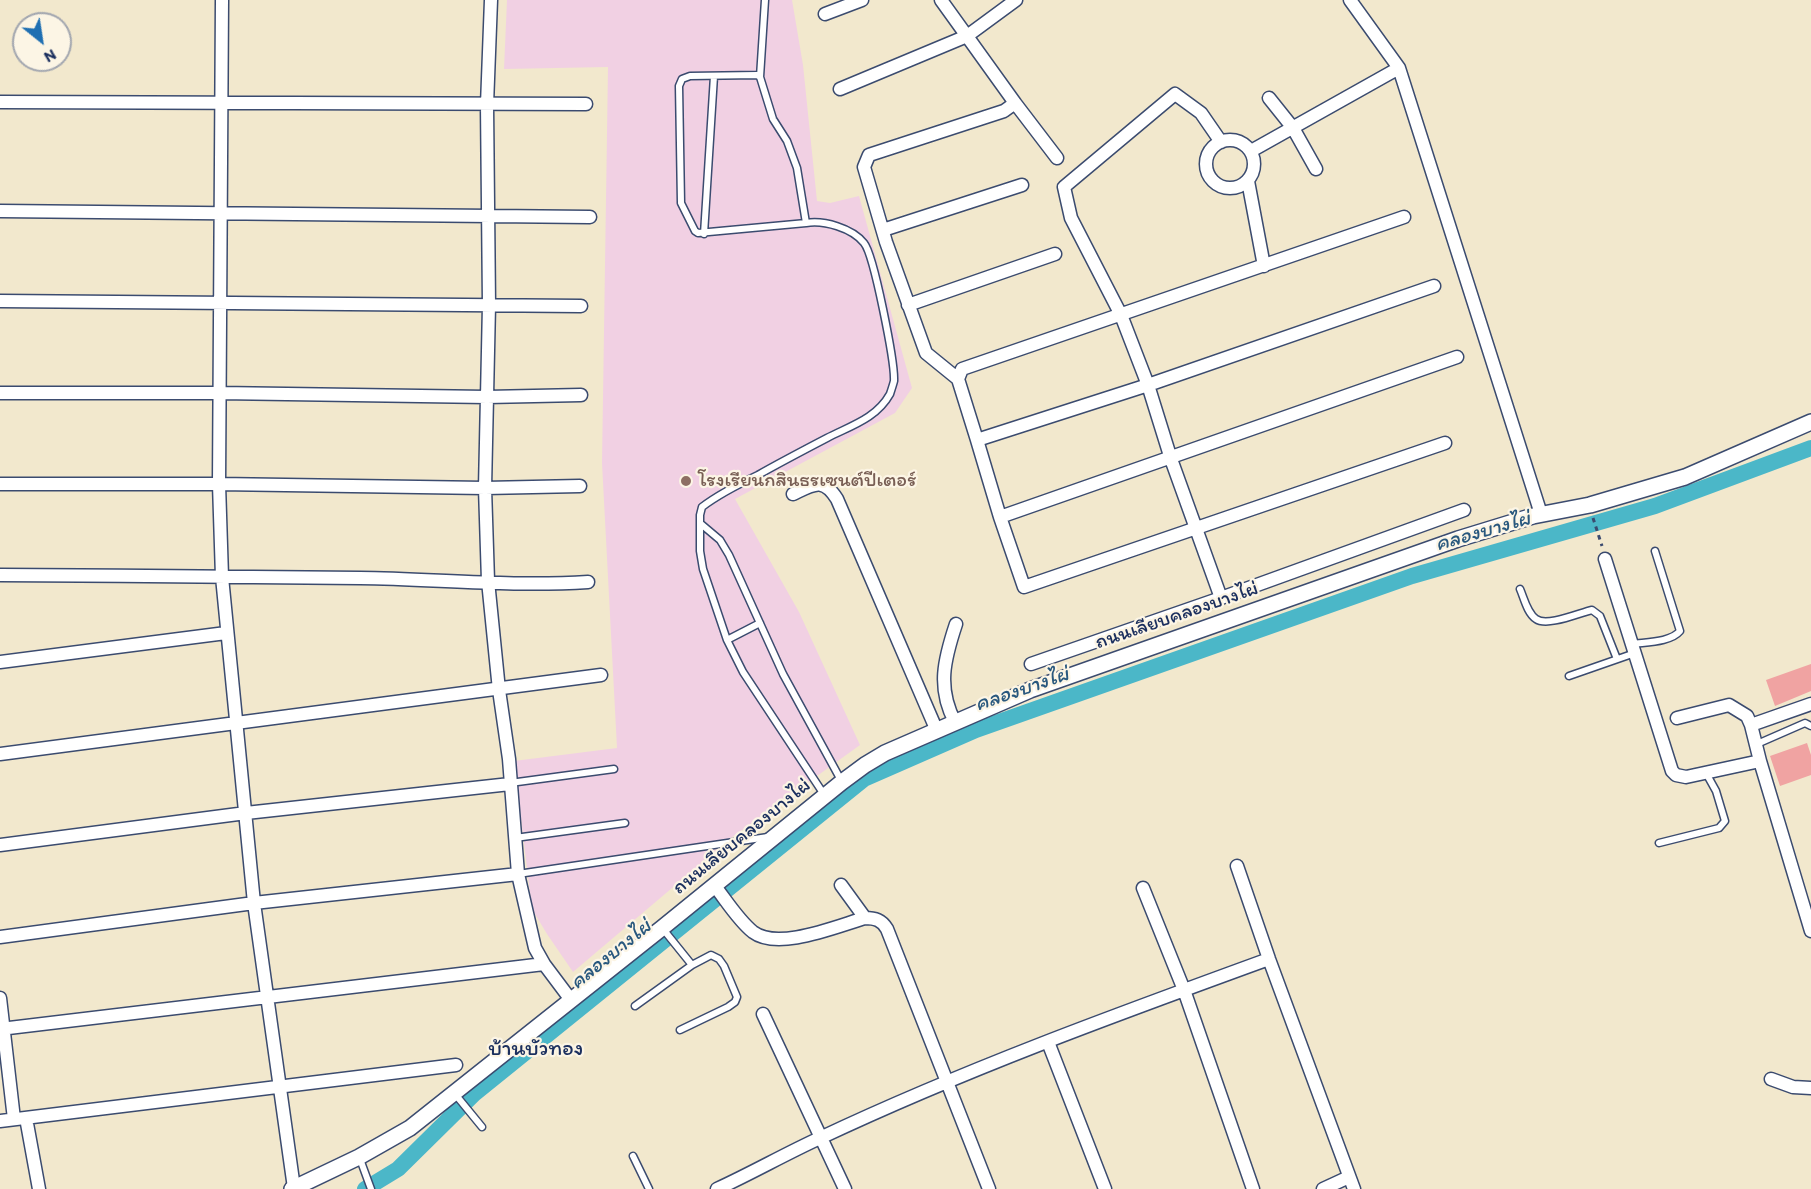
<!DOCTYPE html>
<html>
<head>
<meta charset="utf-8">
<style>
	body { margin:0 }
	#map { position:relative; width:1811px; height:1189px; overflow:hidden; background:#f2e8cd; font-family:Itim,sans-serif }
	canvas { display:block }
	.north { position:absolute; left:12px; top:12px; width:60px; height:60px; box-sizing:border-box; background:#fcf5e5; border:2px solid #a2a6af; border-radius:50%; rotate:150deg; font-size:16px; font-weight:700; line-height:24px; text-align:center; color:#1b2f5e }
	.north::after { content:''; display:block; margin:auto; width:21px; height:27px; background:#1f6fb2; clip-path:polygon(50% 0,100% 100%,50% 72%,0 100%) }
</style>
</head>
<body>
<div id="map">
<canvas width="1811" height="1189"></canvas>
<div class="north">N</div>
</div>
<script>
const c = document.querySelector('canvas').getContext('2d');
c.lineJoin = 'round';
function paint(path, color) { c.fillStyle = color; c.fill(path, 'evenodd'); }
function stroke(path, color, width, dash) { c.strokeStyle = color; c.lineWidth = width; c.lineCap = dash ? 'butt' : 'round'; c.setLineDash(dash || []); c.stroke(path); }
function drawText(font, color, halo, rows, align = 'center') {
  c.font = font + ' Itim,"Playpen Sans Thai",sans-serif'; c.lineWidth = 4.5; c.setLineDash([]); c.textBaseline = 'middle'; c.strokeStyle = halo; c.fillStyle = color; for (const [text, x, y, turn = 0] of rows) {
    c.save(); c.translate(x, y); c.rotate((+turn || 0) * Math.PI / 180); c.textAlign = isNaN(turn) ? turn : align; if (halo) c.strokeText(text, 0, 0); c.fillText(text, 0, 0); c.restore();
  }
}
paint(new Path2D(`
	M 507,0 L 792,0 L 803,65 L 817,201 L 830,203 L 859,196 L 912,388 L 895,413 L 735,499 L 799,612 L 860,745 L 731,838 L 573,972 L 547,934 L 532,909 L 514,761 L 617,748 L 602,463 L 608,67 L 504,69 Z`), '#f1d0e3');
stroke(new Path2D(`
	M 365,1189 L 398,1169 L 474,1094 L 864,779 L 976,730 L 1412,576 L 1655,506 L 1811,448`), '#4bb7c8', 16);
paint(new Path2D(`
	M 1811,664 L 1811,691 L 1775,706 L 1766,680 Z
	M 1807,743 L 1811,755 L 1811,775 L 1780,786 L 1770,756 Z`), '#f0a3a2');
const service = new Path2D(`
	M 760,77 L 757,75 L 690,76 L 682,79 L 679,86 L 681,203 L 695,231 L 698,233 L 806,223 L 797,168 L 787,141 L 773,119 L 760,77 L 765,0
	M 806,223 C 824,220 852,228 864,243 C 874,255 895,363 894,381 C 893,385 891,391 890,394 C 876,419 850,426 827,438 C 804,450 781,462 758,475 C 739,484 719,494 702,507 L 700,515 L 700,551 L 703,569 L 727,640 L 743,672 L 825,796
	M 704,234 L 714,76
	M 701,524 L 720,540 L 729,555 L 783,674 L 842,782
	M 1520,589 C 1524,598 1527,613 1536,619 C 1547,627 1579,613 1592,610 L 1600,616 L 1617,659
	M 727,640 L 760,623
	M 1633,644 C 1647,642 1671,642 1680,631 L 1655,551
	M 1569,676 L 1635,653
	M 1757,744 L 1805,723 L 1811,726
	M 510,783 L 614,769
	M 515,838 L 625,823
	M 1659,843 L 1719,828 L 1725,821 L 1716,791 L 1706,773
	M 518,874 L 768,837
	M 663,929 L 692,965 L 711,955 L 719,959 L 724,966 L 737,997 L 735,1002 L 728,1007 L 680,1030
	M 635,1006 L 692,965
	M 455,1094 L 482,1127
	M 633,1156 L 649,1189
	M 360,1159 L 371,1189`);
const minor = new Path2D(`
	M 222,0 L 219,484 L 222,577 L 254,903 L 294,1188
	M 491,0 L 487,105 L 489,305 L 485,488 L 488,581 L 499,690 L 509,759 L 518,874 L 535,948 L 544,964 L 571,1000
	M 941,0 L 1015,103
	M 1350,0 L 1399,68 L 1541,514
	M 825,14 L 862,0
	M 840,89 L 967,36 L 1016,0
	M 1269,98 L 1293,128 L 1316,169
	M 0,102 L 586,104
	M1206 164a24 24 0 1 1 48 0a24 24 0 1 1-48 0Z
	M 1221,142 L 1201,113 L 1175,94 L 1064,187 L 1071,218 L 1121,315 L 1148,385 L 1171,459 L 1221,598 L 1464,510
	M 1251,151 L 1399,68
	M 1248,181 L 1264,266
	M 0,211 L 590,217
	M 883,230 L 1022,185
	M 0,301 L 581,306
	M 908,305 L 1055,254
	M 958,379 L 926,353 L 886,242 L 864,167 L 869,155 L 1004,111 L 1015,103 L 1057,158
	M 0,393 L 220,393 L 487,397 L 581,395
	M 977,440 L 958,379 L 962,369 L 1404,217
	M 1445,443 L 1024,587 L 1000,517 L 1457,357
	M 0,484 L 219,484 L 485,488 L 580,486
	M 793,494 C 814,484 823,477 837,499 L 937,731
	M 1000,517 L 977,440 L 1148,385 L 1434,286
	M 1605,559 L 1672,771 L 1676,775 L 1686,777 L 1760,761 L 1811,931
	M 0,575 C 120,576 240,576 360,578 C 436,579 512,587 588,582
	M 0,662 L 226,633
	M 1031,664 L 1221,598
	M 1677,718 L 1729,705 L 1747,716 L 1751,725 L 1760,761
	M 955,722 C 937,688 944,660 956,624
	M 1751,725 L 1811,704
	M 0,754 L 601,675
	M 0,845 L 246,813 L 510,784
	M 1237,866 L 1269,959 L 1354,1189
	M 714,885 C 726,900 738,920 753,932 C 778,951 837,926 865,918 C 875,918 882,920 887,929 L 989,1189
	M 841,885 L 865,918
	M 1143,888 L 1184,990 L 1253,1189
	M 0,937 L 254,903 L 518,874
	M 0,998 L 14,1119
	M 763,1014 L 845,1189
	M 0,1029 L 544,964
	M 1048,1042 L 1105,1189
	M 1771,1079 L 1793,1087 L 1811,1088
	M 26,1118 L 39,1189
	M 0,1121 L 456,1065
	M 717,1189 C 752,1173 785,1154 820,1138 C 964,1070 1118,1014 1269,959
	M 1323,1189 L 1349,1177`);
const tertiary = new Path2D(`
	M 292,1189 L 359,1157 L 410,1128 L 662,928 L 842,782 L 865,765 L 885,753 L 1030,690 L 1458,539 L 1533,516 L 1590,505 L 1685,477 L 1811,422`);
stroke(service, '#3b4b6f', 9);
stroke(minor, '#3b4b6f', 15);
stroke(tertiary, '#3b4b6f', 18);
stroke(new Path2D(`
	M 1593,518 L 1602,546`), '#3b4b6f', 3, [4.5, 4.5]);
stroke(service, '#fff', 6);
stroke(minor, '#fff', 12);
stroke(tertiary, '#fff', 15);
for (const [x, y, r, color] of [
	[686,481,6,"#8d6e63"]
]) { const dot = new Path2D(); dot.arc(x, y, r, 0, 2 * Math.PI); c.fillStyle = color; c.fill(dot); stroke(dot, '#fcf5e5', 2); }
drawText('20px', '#785e54', '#fcf5e5', [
	["โรงเรียนกสินธรเซนต์ปีเตอร์",698,481]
], 'left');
drawText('20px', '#1b2f5e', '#fcf5e5', [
	["ถนนเลียบคลองบางไผ่",1177,616,-19],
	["ถนนเลียบคลองบางไผ่",742,837,-39]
]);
drawText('italic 21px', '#29587e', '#fcf5e5', [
	["คลองบางไผ่",1483,532,-16],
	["คลองบางไผ่",1022,690,-19],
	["คลองบางไผ่",611,955,-39]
]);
drawText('22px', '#1b2f5e', '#fcf5e5', [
	["บ้านบัวทอง",536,1049]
]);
</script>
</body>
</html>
